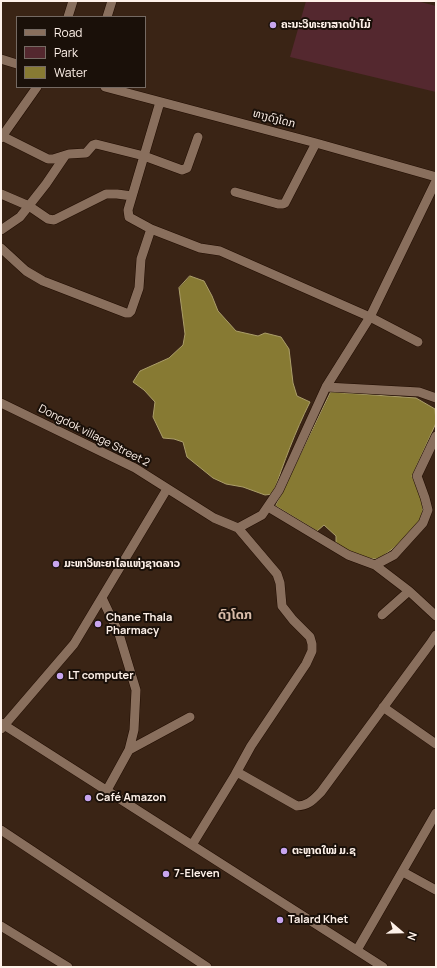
<!DOCTYPE html>
<html>
<head>
<meta charset="utf-8">
<style>
	body { margin:0 }
	#map { position:relative; width:437px; height:968px; overflow:hidden; background:#3a2415; font-family:Manrope,sans-serif }
	canvas { display:block }
	.frame { position:absolute; inset:0; border:2px solid #fef1e9; pointer-events:none }
	.legend { position:absolute; left:16px; top:16px; width:130px; height:72px; box-sizing:border-box; background:#1a1009; border:1px solid #756a63; margin:0; padding:5px 7px; list-style:none; font-size:12px; color:#fef1e9 }
	.legend li { display:flex; align-items:center; gap:8px; height:20px }
	.legend b { width:20px; border:1px solid #756a63 }
	.north { position:absolute; left:381px; top:912px; width:40px; height:40px; -webkit-text-stroke:3px #1a1009; paint-order:stroke; rotate:110deg; font-size:11px; font-weight:700; line-height:16px; text-align:center; color:#fef1e9 }
	.north::after { content:''; display:block; margin:auto; width:14px; height:18px; background:#fef1e9; clip-path:polygon(50% 0,100% 100%,50% 72%,0 100%) }
</style>
</head>
<body>
<div id="map">
<canvas width="437" height="968"></canvas>
<div class="frame"></div>
<ul class="legend">
<li><b style="height:5px;background:#896f5d"></b>Road</li>
<li><b style="height:11px;background:#54282f"></b>Park</li>
<li><b style="height:11px;background:#877a33"></b>Water</li>
</ul>
<div class="north">N</div>
</div>
<script>
const c = document.querySelector('canvas').getContext('2d');
c.lineJoin = 'round';
function paint(path, color) { c.fillStyle = color; c.fill(path, 'evenodd'); }
function stroke(path, color, width, dash) { c.strokeStyle = color; c.lineWidth = width; c.lineCap = dash ? 'butt' : 'round'; c.setLineDash(dash || []); c.stroke(path); }
function drawText(font, color, halo, rows, align = 'center') {
  c.font = font + ' Manrope,"Noto Sans Lao",sans-serif'; c.lineWidth = 4; c.setLineDash([]); c.textBaseline = 'middle'; c.strokeStyle = halo; c.fillStyle = color; for (const [text, x, y, turn = 0] of rows) {
    c.save(); c.translate(x, y); c.rotate((+turn || 0) * Math.PI / 180); c.textAlign = isNaN(turn) ? turn : align; if (halo) c.strokeText(text, 0, 0); c.fillText(text, 0, 0); c.restore();
  }
}
paint(new Path2D(`
	M 306,1 L 417,1 L 436,6 L 436,92 L 290,57 Z`), '#54282f');
const water = new Path2D(`
	M 190,276 L 204,281 L 212,296 L 218,311 L 236,331 L 258,336 L 265,333 L 281,337 L 289,349 L 293,383 L 297,396 L 310,402 C 295,432 284,462 273,494 L 265,495 L 243,487 L 226,484 L 213,478 L 187,457 L 183,442 L 174,439 L 163,438 L 153,417 L 155,402 L 144,390 L 133,382 L 140,371 L 169,358 L 183,345 L 185,334 L 179,288 Z
	M 331,392 L 416,398 L 435,409 L 436,423 L 412,476 L 423,502 L 422,518 L 404,540 L 379,559 L 363,558 L 336,544 L 336,536 L 324,525 L 317,531 L 276,506 Z`);
paint(water, '#877a33');
stroke(water, '#ab9e6a', 1);
const street = new Path2D(`
	M 68,17 L 73,1
	M 107,17 L 112,1
	M 1,59 L 17,64
	M 105,87 L 316,143 L 436,177
	M 160,102 L 128,210 L 129,217 L 151,229 L 200,248 L 220,251 L 370,317 L 418,342
	M 2,136 L 48,159 L 53,159 L 69,154 L 86,153 L 93,145 L 96,144 L 144,156 L 182,170 L 187,168 L 198,137
	M 1,138 L 37,87
	M 235,192 L 278,204 L 283,204 L 285,203 L 316,143
	M 1,194 L 29,206 L 48,219 L 54,220 L 106,194 L 117,194 L 132,196
	M 1,230 L 20,217 L 46,184 L 65,156
	M 1,248 L 26,271 L 43,281 L 126,313 L 129,313 L 131,311 L 139,288 L 141,259 L 151,229
	M 326,387 L 419,392 L 436,398
	M 1,403 L 135,468 L 214,518 L 238,528
	M 268,507 L 348,555 L 375,565 L 409,591 L 436,616
	M 238,528 L 262,515 L 279,490 L 326,387 L 370,317 L 436,181
	M 375,565 L 394,555 L 423,523 L 428,510 L 425,498 L 417,476 L 436,436
	M 102,598 L 119,634 L 136,690 L 134,730 L 129,750 L 107,790
	M 382,615 L 409,591
	M 383,707 L 436,744
	M 1,723 L 383,967
	M 1,729 L 74,644 L 167,489
	M 129,750 L 190,717
	M 237,772 L 297,806 C 308,806 313,800 321,792 L 430,644 L 436,635
	M 1,830 L 207,967
	M 192,845 L 235,775 L 251,746 L 306,664 L 312,651 L 312,644 L 310,637 L 293,620 L 282,606 L 280,583 L 277,574 L 238,528
	M 403,872 L 436,890
	M 1,926 L 68,967
	M 357,950 L 436,813`);
stroke(street, '#210d01', 10);
stroke(street, '#896f5d', 9);
for (const [x, y, r, color] of [
	[273,25,4,"#c8a5ef"],
	[56,564,4,"#c8a5ef"],
	[98,624,4,"#c8a5ef"],
	[60,676,4,"#c8a5ef"],
	[88,798,4,"#c8a5ef"],
	[284,851,4,"#c8a5ef"],
	[166,874,4,"#c8a5ef"],
	[280,920,4,"#c8a5ef"]
]) { const dot = new Path2D(); dot.arc(x, y, r, 0, 2 * Math.PI); c.fillStyle = color; c.fill(dot); stroke(dot, '#1a1009', 1.5); }
drawText('bold 11px', '#fef1e9', '#1a1009', [
	["ຄະນະວິທະຍາສາດປ່າໄມ້",281,25],
	["ມະຫາວິທະຍາໄລແຫ່ງຊາດລາວ",64,564],
	["Chane Thala",106,618],
	["Pharmacy",106,631],
	["LT computer",68,676],
	["Café Amazon",96,798],
	["ຕະຫຼາດໃໝ່ ມ.ຊ",292,851],
	["7-Eleven",174,874],
	["Talard Khet",288,920]
], 'left');
drawText('11px', '#fef1e9', '#1a1009', [
	["ທາງດົງໂດກ",274,119,15],
	["Dongdok village Street 2",94,436,27]
]);
drawText('bold 13px', '#d9bca9', '#1a1009', [
	["ດົງໂດກ",235,615]
]);
</script>
</body>
</html>
